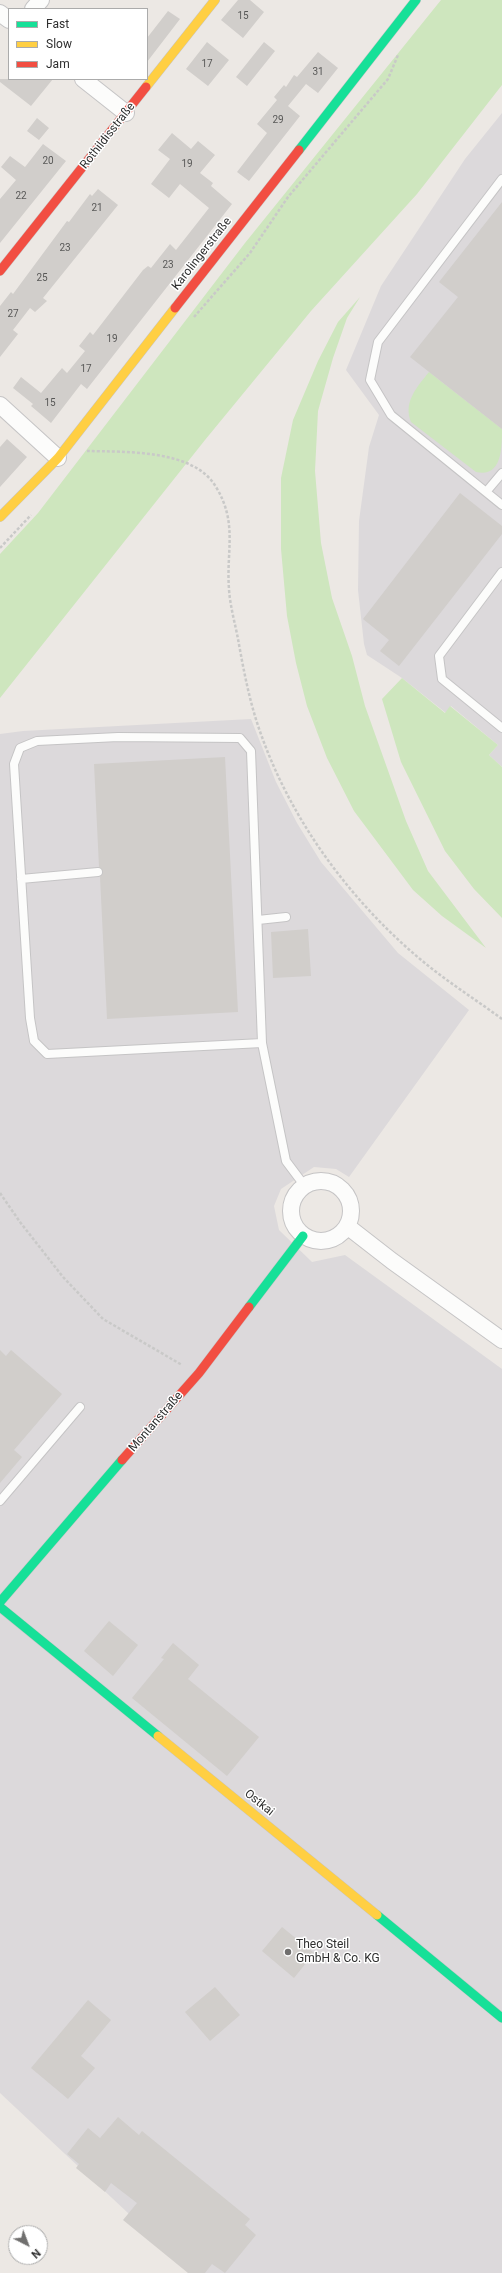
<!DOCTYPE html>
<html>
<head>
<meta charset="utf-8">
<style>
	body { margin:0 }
	#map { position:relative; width:502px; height:2273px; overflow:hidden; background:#ece8e4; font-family:Roboto,sans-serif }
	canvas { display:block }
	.legend { position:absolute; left:8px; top:8px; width:140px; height:72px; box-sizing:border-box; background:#fff; border:1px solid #ababab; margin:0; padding:5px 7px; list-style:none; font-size:12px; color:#2e2e2e }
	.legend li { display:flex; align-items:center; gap:8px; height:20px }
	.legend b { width:20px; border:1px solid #ababab }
	.north { position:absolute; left:8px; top:2225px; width:40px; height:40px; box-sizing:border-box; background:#fff; border:1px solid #ababab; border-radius:50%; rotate:138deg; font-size:11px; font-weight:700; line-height:16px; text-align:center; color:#2e2e2e }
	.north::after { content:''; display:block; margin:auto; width:14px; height:18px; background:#706f6e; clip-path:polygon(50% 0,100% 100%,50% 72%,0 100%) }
</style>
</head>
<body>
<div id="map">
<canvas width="502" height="2273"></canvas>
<ul class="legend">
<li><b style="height:5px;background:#16e098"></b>Fast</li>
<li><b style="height:5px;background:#ffcf43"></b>Slow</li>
<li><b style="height:5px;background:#f24e42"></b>Jam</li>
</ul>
<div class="north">N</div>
</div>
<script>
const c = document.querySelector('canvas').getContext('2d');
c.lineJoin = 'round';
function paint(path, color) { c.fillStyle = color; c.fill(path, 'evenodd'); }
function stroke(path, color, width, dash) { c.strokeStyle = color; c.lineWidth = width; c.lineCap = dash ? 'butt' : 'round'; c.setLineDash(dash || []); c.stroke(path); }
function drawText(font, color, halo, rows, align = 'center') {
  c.font = font + ' Roboto,sans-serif'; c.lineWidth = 3; c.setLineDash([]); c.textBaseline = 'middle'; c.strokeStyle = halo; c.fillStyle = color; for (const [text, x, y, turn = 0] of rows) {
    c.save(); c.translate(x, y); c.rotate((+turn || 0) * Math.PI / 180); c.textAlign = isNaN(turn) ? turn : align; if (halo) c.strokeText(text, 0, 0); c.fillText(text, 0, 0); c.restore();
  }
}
paint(new Path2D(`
	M 502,113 L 502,767 L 489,755 L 498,745 L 451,706 L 446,713 L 402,678 L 367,655 L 364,644 L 358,590 L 359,521 L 369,447 L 379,415 L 346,370 L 381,286 L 465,159 Z
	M 251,719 L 276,782 L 297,823 L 321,862 L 398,953 L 469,1010 L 349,1177 L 336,1169 L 314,1167 L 281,1189 L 274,1206 L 279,1230 L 312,1262 L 345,1255 L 502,1369 L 502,2273 L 195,2273 L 144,2228 L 0,2093 L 0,734 L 23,731 Z`), '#dcd9db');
paint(new Path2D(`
	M 441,0 L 502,0 L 502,85 L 417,194 L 311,311 L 205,440 L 0,698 L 0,554 L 38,513 L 245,243 Z
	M 360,297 L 347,318 L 333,358 L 318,411 L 315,471 L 321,543 L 332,598 L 352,656 L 365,706 L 406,821 L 428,871 L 486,948 L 442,916 L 413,890 L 354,811 L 327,758 L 307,706 L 296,663 L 287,616 L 281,549 L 281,478 L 293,420 L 318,361 L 338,322 Z
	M 429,372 L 502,429 C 502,448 502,478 476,472 L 411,422 C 403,402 417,387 429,372 Z
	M 402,678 L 445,713 L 450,706 L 498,745 L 489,755 L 502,767 L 502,918 L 474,889 L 445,851 L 401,762 L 382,699 Z`), '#cee6be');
paint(new Path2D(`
	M 238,0 L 250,0 L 264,12 L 243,38 L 221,20 Z
	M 168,11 L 180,19 L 147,62 L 147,38 Z
	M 207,42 L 229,60 L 208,86 L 186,69 Z
	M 264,42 L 275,51 L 247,86 L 236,77 Z
	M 318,52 L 338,68 L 318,93 L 306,84 L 288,106 L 300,116 L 249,181 L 237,172 L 267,133 L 257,124 L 277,100 L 274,97 L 284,85 L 286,87 L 294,75 L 297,77 Z
	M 0,79 L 53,79 L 31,106 L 0,82 Z
	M 37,118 L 49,128 L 39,140 L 27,131 Z
	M 172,133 L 191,149 L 198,141 L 215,155 L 200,173 L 213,183 L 211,186 L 232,204 L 87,389 L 81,384 L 51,423 L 31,406 L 33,404 L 13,388 L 21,377 L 41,393 L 62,368 L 67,373 L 85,351 L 79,346 L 90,332 L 93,335 L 143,270 L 148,266 L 151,268 L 170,244 L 176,250 L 209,208 L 180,184 L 169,198 L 151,184 L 170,159 L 158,150 Z
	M 43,144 L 66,161 L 0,243 L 0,199 L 16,180 L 1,167 L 10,156 L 25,167 Z
	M 98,189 L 118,205 L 43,298 L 47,301 L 35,312 L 30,308 L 13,330 L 18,334 L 0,357 L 0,306 L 11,292 L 13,294 L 67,221 L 69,222 L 90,194 L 92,196 Z
	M 502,202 L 502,429 L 410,357 L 458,297 L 439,282 Z
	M 7,439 L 27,457 L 0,487 L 0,447 Z
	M 460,493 L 502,526 L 502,534 L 399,666 L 380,651 L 389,640 L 363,619 Z
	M 225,757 L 238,1012 L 107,1019 L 100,877 L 103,872 L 99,867 L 94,764 Z
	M 308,929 L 311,976 L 273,978 L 271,932 Z
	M 0,1350 L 6,1356 L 11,1350 L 62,1394 L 14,1450 L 22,1457 L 0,1483 Z
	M 109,1621 L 138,1645 L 113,1676 L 84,1651 Z
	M 173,1643 L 199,1665 L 188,1679 L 259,1737 L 227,1776 L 132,1698 L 164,1659 L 161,1658 Z
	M 282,1927 L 314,1953 L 294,1978 L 262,1951 Z
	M 215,1987 L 240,2015 L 210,2041 L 185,2012 Z
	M 88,2000 L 111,2020 L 81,2056 L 95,2068 L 68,2099 L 31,2068 Z
	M 118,2117 L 139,2135 L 142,2131 L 250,2219 L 245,2225 L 256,2235 L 225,2273 L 212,2264 L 205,2273 L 188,2273 L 123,2220 L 137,2203 L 111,2183 L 105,2192 L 76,2168 L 79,2164 L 67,2154 L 88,2128 L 100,2138 Z`), '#d1cecb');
const lane = new Path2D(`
	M 502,179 L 378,342 L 370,380 L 391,415 L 502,505
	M 486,492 L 502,473
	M 502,572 L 439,656 L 442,679 L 502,728
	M 21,879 L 98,872
	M 258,920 L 286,917
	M 262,1043 L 47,1054 L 34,1041 L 30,1018 L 14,764 L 20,748 L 37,741 L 118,737 L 240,738 L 251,751 L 262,1043 L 286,1161 L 304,1185
	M 0,1501 L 80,1407`);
const street = new Path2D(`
	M 33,9 L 41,0
	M 0,13 L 9,20
	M 83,79 L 126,113
	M 0,405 L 58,458
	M291 1211a30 30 0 1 1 60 0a30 30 0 1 1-60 0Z
	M 347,1226 L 392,1261 L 502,1340`);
const fast = new Path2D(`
	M 299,150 L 416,0
	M 249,1307 L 303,1236
	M 0,1602 L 122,1460
	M 0,1607 L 158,1736
	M 377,1915 L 502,2018`);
const slow = new Path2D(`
	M 146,87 L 215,0
	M 0,517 L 58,458 L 175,308
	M 158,1736 L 377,1915`);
const jam = new Path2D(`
	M 0,271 L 146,87
	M 175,308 L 299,150
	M 122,1460 L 199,1373 L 249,1307`);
stroke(lane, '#c5c4c5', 10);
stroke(street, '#c5c4c5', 18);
stroke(fast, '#c5c4c5', 10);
stroke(slow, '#c5c4c5', 10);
stroke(jam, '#c5c4c5', 10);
stroke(new Path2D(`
	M 194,317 L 250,253 L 288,197 L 388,79 L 398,55
	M 87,451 C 125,452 194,449 216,487 C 238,523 226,551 229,589 C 230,606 235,623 238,639 C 244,672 250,705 262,737 C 293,823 351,901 420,959 C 446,981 475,999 502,1019
	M 0,548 L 31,515
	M 0,1193 L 20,1222 L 63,1277 L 103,1319 L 182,1365`), '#c9c9c8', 2.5, [3, 2]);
stroke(lane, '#fcfcfb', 8);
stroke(street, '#fcfcfb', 16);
stroke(fast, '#16e098', 9);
stroke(slow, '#ffcf43', 9);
stroke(jam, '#f24e42', 9);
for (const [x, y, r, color] of [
	[288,1952,4,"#706f6e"]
]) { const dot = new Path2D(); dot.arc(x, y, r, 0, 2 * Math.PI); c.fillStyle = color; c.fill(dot); stroke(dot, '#fff', 1.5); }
drawText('10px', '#585857', null, [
	["15",243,16],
	["17",207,64],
	["31",318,72],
	["29",278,120],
	["20",48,161],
	["19",187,164],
	["22",21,196],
	["21",97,208],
	["23",65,248],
	["23",168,265],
	["25",42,278],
	["27",13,314],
	["19",112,339],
	["17",86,369],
	["15",50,403]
]);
drawText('12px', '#2e2e2e', '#fff', [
	["Rothildisstraße",108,136,-52],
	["Karolingerstraße",202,254,-52],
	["Montanstraße",156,1422,-49],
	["Ostkai",259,1803,39]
]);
drawText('12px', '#2e2e2e', '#fff', [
	["Theo Steil",296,1945],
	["GmbH & Co. KG",296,1959]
], 'left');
</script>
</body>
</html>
